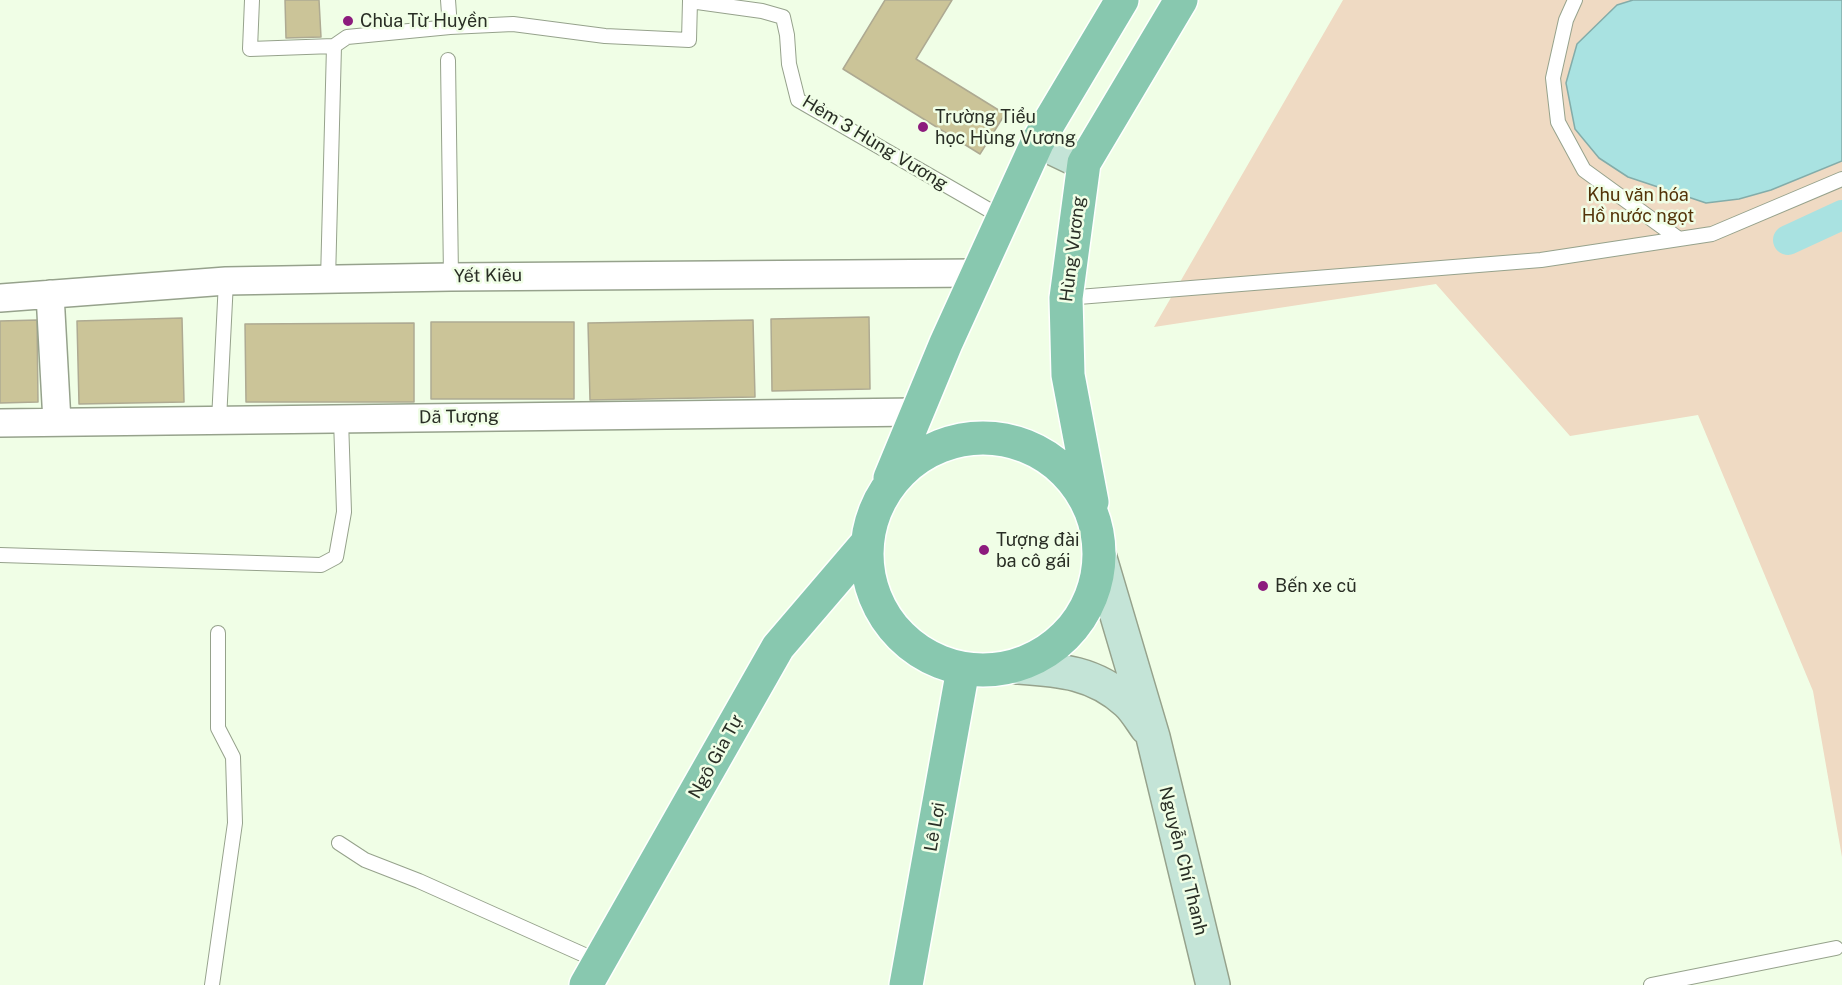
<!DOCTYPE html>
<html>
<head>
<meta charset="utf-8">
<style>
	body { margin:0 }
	canvas { display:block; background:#f0fee6 }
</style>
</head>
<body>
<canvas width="1842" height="985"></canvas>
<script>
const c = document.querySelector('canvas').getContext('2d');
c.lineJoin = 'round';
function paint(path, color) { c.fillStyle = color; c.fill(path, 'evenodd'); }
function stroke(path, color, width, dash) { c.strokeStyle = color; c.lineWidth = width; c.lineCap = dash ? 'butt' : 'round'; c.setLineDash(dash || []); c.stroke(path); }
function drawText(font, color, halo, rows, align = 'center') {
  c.font = font + ' "Public Sans",sans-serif'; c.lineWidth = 5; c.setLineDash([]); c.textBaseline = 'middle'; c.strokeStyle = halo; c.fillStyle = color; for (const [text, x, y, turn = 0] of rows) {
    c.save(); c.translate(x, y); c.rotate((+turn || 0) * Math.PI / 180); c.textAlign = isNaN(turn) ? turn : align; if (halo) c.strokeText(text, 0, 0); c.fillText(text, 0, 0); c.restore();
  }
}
paint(new Path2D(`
	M 1343,0 L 1842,0 L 1842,857 L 1813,691 L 1698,415 L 1570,436 L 1436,284 L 1154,327 Z`), '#efdac3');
const water = new Path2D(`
	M 1633,0 L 1842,0 L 1842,161 L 1771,190 L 1739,199 L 1706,203 L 1628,177 L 1599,158 L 1575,129 L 1566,83 L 1577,44 L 1617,5 Z`);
paint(water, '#a9e2e1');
stroke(water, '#83aca9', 1.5);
stroke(new Path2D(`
	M 1788,240 L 1842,215`), '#a9e2e1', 30);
const building = new Path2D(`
	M 285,0 L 319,0 L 321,37 L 286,38 Z
	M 885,0 L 952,0 L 916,59 L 1005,114 L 980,154 L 843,69 Z
	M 869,317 L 870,389 L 772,391 L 771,319 Z
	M 182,318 L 184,402 L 79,404 L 77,321 Z
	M 37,320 L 38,402 L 0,403 L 0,321 Z
	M 753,320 L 755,397 L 590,400 L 588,323 Z
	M 431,322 L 574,322 L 574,399 L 431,399 Z
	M 414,323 L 414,402 L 246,402 L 245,324 Z`);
paint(building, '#cbc498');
stroke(building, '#aeaa92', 1.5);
const service = new Path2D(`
	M 252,0 L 250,49 L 334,46
	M 448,0 L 450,27
	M 1575,0 L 1566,20 L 1553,78 L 1558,122 L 1584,170 L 1679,239
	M 334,46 L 347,37 L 450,27 L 513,24 L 605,36 L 689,40 L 690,1 L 762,11 L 783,17 L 787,35 L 789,64 L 798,100 L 1003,218
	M 448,60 L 451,277
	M 328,280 L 334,46
	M 1066,298 L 1541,260 L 1712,234 L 1842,179
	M 219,420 L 226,281
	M 0,555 L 321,565 L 336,557 L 344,512 L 341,419
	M 339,843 L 365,860 L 419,881 L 600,962
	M 212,985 L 235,823 L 233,757 L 218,728 L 218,633
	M 1651,985 L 1836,948`);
const minor = new Path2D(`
	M 50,294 L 57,422
	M 0,298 L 226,281 L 451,277 L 978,273
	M 0,423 L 917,412`);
const secondary = new Path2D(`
	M 1038,141 L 1084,163
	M 1100,558 L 1153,737 L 1213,985
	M 1017,667 C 1060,670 1094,672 1127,702 C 1135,709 1141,720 1147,728`);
const primary = new Path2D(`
	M867 554a116 116 0 1 1 232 0a116 116 0 1 1-232 0Z
	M 890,478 L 946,343 L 1038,141 L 1122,0
	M 1092,502 L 1068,375 L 1066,298 L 1084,163 L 1181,0
	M 586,985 L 778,647 L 867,543
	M 906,985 L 963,669`);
stroke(service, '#96a28c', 16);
stroke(minor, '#96a28c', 30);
stroke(secondary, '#96a28c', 36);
stroke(primary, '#fff', 36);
stroke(service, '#fff', 14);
stroke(minor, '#fff', 27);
stroke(secondary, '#c4e4d7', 33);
stroke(primary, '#88c8af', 33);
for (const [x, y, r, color] of [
	[348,21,6,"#8c1b7d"],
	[923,127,6,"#8c1b7d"],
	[984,550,6,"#8c1b7d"],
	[1263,586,6,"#8c1b7d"]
]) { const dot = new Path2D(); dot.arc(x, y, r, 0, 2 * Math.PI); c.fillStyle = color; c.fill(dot); stroke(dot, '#f0fee6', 2); }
drawText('18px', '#292e25', '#f0fee6', [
	["Chùa Từ Huyền",360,21],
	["Trường Tiểu",935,117],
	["học Hùng Vương",935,138],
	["Tượng đài",996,540],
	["ba cô gái",996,561],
	["Bến xe cũ",1275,586]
], 'left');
drawText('18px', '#292e25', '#f0fee6', [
	["Hẻm 3 Hùng Vương",875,143,31],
	["Hùng Vương",1073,249,-83],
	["Yết Kiêu",488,276,-1],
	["Dã Tượng",459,417,-1],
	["Ngô Gia Tự",716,757,-61],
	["Lê Lợi",935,827,-80],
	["Nguyễn Chí Thanh",1183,861,76]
]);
drawText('18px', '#533308', '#f0fee6', [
	["Khu văn hóa",1638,195],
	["Hồ nước ngọt",1638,216]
]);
</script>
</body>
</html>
